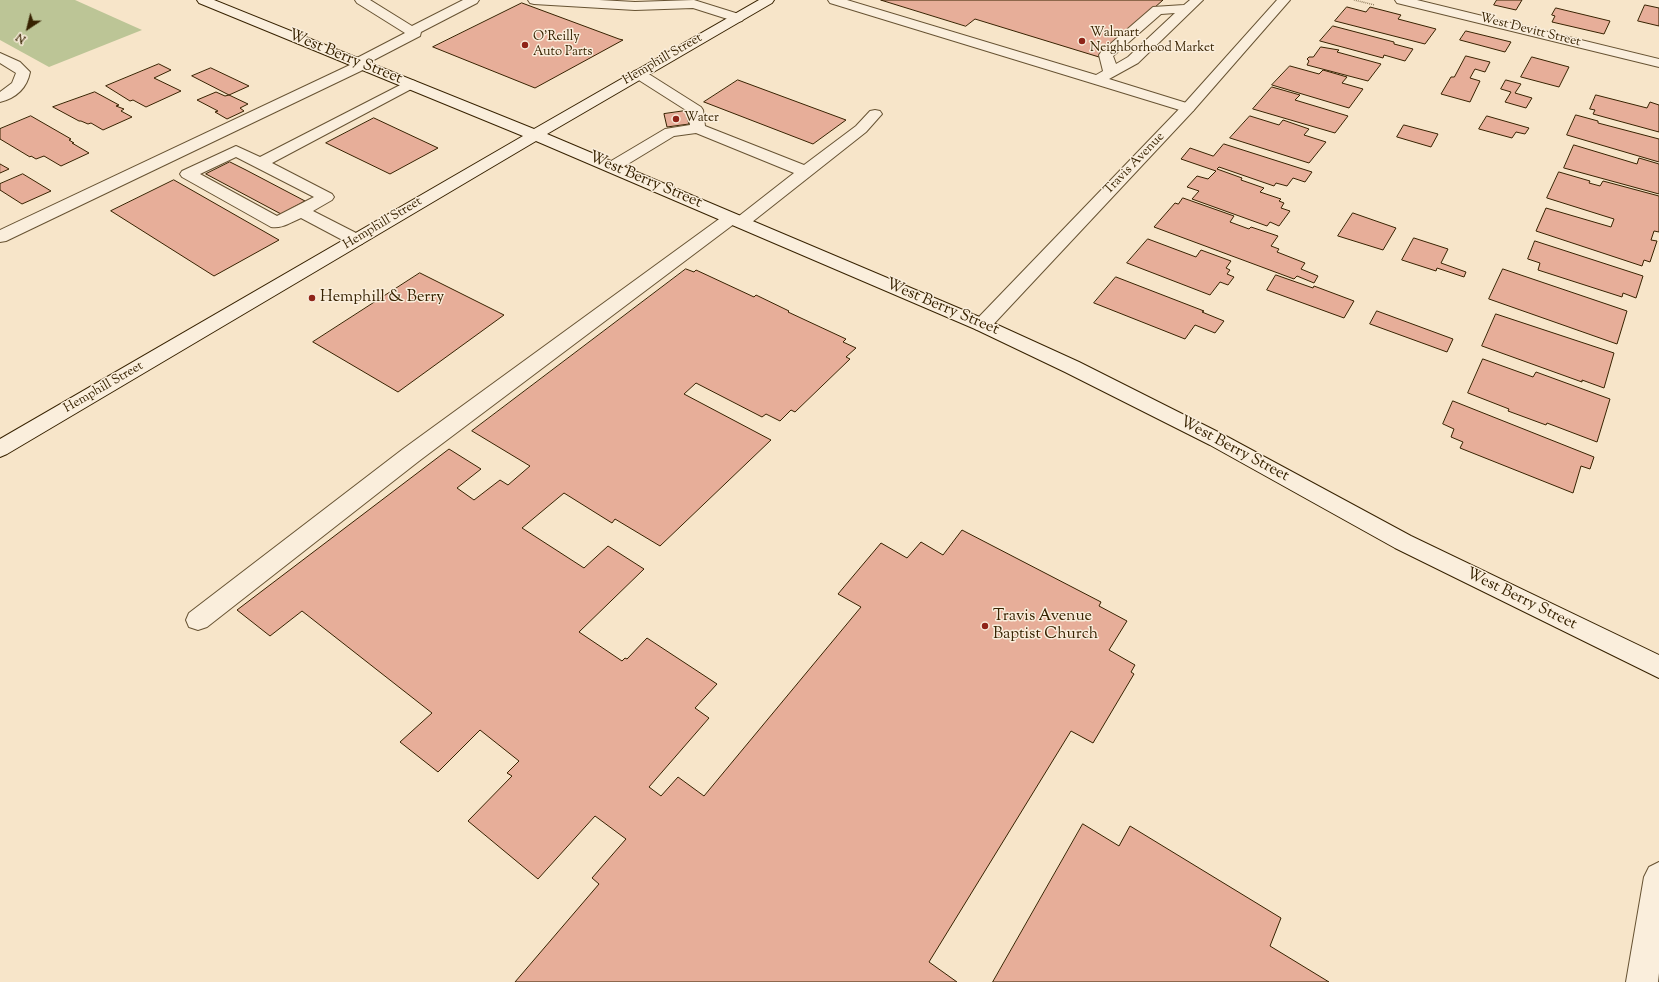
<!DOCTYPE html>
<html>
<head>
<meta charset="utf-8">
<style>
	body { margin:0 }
	#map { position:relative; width:1659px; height:982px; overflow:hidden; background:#f7e5c9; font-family:"Sorts Mill Goudy",serif }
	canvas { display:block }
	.north { position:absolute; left:8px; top:8px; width:40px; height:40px; -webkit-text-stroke:3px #faeedc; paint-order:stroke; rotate:215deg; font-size:11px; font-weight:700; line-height:16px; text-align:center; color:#372201 }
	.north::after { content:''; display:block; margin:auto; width:14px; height:18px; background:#372201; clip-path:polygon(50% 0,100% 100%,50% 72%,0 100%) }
</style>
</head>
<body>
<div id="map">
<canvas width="1659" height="982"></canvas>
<div class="north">N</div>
</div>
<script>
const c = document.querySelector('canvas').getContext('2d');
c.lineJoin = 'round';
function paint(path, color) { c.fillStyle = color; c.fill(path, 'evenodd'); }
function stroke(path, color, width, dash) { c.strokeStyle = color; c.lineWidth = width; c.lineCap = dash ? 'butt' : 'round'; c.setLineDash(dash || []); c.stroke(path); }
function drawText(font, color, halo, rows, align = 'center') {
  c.font = font + ' "Sorts Mill Goudy",serif'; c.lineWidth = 3; c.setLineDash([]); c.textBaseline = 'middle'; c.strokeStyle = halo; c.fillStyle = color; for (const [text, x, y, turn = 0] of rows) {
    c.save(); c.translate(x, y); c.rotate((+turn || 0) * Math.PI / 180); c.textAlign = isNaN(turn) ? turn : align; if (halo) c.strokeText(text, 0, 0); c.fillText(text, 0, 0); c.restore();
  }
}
paint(new Path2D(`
	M 0,0 L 75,0 L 142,30 L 49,67 L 0,40 Z`), '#bcc596');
const building = new Path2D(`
	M 881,0 L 1163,0 L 1099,57 L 975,19 L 966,26 Z
	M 1497,0 L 1522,0 L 1516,10 L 1494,5 Z
	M 522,3 L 619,39 L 623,40 L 535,88 L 433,47 Z
	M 1645,5 L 1659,8 L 1659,26 L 1638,21 Z
	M 1347,7 L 1366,12 L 1370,7 L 1401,15 L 1398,19 L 1436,29 L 1425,44 L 1335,21 Z
	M 1556,8 L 1610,21 L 1604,34 L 1552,22 L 1555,16 L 1552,15 Z
	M 1333,26 L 1394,42 L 1394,44 L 1413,49 L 1405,61 L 1384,55 L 1383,58 L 1320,41 Z
	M 1466,31 L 1511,42 L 1505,52 L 1460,40 Z
	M 1321,47 L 1339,50 L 1337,52 L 1381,64 L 1368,81 L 1307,65 L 1309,61 L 1307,59 L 1309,57 L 1313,57 Z
	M 1466,56 L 1490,62 L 1485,72 L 1475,69 L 1470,78 L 1480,81 L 1470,102 L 1441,94 L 1451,77 L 1454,77 Z
	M 1532,57 L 1569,67 L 1559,87 L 1521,77 Z
	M 159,64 L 171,70 L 154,78 L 181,91 L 146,107 L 133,100 L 130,101 L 106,86 Z
	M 1290,66 L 1319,74 L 1323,70 L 1347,77 L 1342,83 L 1363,89 L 1349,108 L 1272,85 Z
	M 211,68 L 249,86 L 229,95 L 248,104 L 240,108 L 244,111 L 227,119 L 215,112 L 218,111 L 197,100 L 216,92 L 225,96 L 229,95 L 192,76 Z
	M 738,80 L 846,120 L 813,144 L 704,102 Z
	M 1506,80 L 1521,84 L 1515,93 L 1532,98 L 1526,108 L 1505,102 L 1511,92 L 1501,89 Z
	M 1272,87 L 1300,95 L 1295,100 L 1348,116 L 1335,133 L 1253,109 Z
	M 95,92 L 119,105 L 116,106 L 124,109 L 121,111 L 132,117 L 103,130 L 91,123 L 88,124 L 81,121 L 79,121 L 53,107 Z
	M 1596,95 L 1647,108 L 1650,102 L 1659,105 L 1659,132 L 1593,114 L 1595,110 L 1590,109 Z
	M 685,111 L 689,124 L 667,127 L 664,114 Z
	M 1576,115 L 1598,121 L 1598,123 L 1659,139 L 1659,162 L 1567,135 Z
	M 31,116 L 71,139 L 69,140 L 74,143 L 72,143 L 89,153 L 61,166 L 44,156 L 36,159 L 31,156 L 30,157 L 0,139 L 0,129 Z
	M 1250,116 L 1279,125 L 1283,120 L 1309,129 L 1304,135 L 1326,142 L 1309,163 L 1230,138 Z
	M 1487,116 L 1529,128 L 1525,134 L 1516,132 L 1512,138 L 1479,129 Z
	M 374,118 L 438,148 L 390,174 L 326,143 Z
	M 1404,125 L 1438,134 L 1431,147 L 1397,137 Z
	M 1224,144 L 1312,172 L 1305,182 L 1293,178 L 1287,186 L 1276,183 L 1274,186 L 1219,167 L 1217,169 L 1242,178 L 1241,180 L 1264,188 L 1260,192 L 1281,199 L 1279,201 L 1284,203 L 1281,208 L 1290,211 L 1279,226 L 1270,222 L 1267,226 L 1192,199 L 1199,191 L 1187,187 L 1197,176 L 1208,179 L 1216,171 L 1181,159 L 1190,148 L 1213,156 Z
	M 1574,145 L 1637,164 L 1639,158 L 1659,164 L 1659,194 L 1564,168 Z
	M 230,162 L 246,170 L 305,201 L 281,214 L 206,174 Z
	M 0,164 L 9,169 L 0,173 Z
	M 1559,172 L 1590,181 L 1589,183 L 1600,186 L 1603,181 L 1659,196 L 1659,232 L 1654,231 L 1651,240 L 1657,241 L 1650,262 L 1644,260 L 1642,266 L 1536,231 L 1546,208 L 1611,227 L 1614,219 L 1547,198 Z
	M 23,174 L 51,191 L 22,204 L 0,190 L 0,184 Z
	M 174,180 L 279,240 L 214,276 L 111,211 Z
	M 1183,198 L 1234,216 L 1230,222 L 1249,229 L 1251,227 L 1278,236 L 1271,246 L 1279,249 L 1277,252 L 1305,263 L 1301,269 L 1318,276 L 1314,283 L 1297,276 L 1294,279 L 1154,227 L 1175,203 L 1178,204 Z
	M 1353,213 L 1396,228 L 1383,250 L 1338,236 Z
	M 1414,238 L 1448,249 L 1441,263 L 1466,272 L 1464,277 L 1437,268 L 1436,271 L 1402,260 Z
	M 1148,239 L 1196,257 L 1201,250 L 1231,261 L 1226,268 L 1230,270 L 1227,274 L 1234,277 L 1228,285 L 1220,282 L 1210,295 L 1127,263 Z
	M 1535,241 L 1643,276 L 1636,298 L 1623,293 L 1622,297 L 1538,270 L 1540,263 L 1528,259 Z
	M 686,269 L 694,272 L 696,270 L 754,297 L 756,295 L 789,311 L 788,312 L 846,339 L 843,342 L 856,348 L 846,357 L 850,359 L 795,412 L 791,410 L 780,421 L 766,414 L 762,417 L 696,383 L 684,394 L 771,440 L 660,546 L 615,519 L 612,523 L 564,493 L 522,528 L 584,568 L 608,546 L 644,569 L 579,632 L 622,661 L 625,658 L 627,659 L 647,638 L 717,684 L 695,708 L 709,718 L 649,787 L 661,796 L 678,777 L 704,796 L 861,607 L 838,594 L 881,543 L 907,558 L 921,542 L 943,555 L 962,530 L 1101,602 L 1099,606 L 1127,621 L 1109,650 L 1135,665 L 1131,672 L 1134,674 L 1093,743 L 1071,731 L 929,962 L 957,982 L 515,982 L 599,884 L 592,878 L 626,839 L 595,816 L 538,879 L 468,821 L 512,776 L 507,773 L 519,761 L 480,730 L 438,772 L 400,742 L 432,713 L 302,611 L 270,636 L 237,610 L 449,449 L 481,469 L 457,488 L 474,500 L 500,480 L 508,485 L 530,466 L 472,431 Z
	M 1503,269 L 1627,311 L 1617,344 L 1489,299 Z
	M 420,273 L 504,315 L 398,392 L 313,342 Z
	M 1276,275 L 1313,288 L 1314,286 L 1354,301 L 1344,318 L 1267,290 Z
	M 1116,277 L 1204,311 L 1202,312 L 1224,321 L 1215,333 L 1195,325 L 1185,339 L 1094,303 Z
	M 1377,311 L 1453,339 L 1447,352 L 1370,324 Z
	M 1496,314 L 1614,353 L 1604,388 L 1582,380 L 1582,382 L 1482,346 Z
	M 1483,359 L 1533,377 L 1536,372 L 1610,399 L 1597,442 L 1547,423 L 1546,425 L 1508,411 L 1509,409 L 1468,393 Z
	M 1453,401 L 1594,457 L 1590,469 L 1581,466 L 1573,493 L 1460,448 L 1463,442 L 1451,437 L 1454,429 L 1443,424 Z
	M 1083,824 L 1119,846 L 1130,826 L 1281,918 L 1270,946 L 1329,982 L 993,982 Z`);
paint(building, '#e7ae99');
stroke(building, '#372201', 1);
const lane = new Path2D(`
	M 355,0 L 370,0 L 412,26 L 463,0 L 479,0 L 477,3 L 421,32 L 420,36 L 368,63 L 369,65 L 367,68 L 6,241 L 0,242 L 0,230 L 352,64 L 351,63 L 353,60 L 405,33 L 357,3 Z
	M 528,0 L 599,0 L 635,2 L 694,0 L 742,15 L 744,18 L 742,21 L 737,22 L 693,8 L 635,10 L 534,4 L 530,3 Z
	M 828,0 L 847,0 L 1096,75 L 1103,71 L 1099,55 L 1101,52 L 1153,7 L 1184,5 L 1190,0 L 1203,0 L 1138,63 L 1109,79 L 1193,105 L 1195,108 L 1193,111 L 1188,112 L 1183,111 L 830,3 ZM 1175,13 L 1128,57 L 1116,64 L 1113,56 L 1161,14 Z
	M 639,70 L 644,71 L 701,107 L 703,110 L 705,126 L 804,165 L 856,126 L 870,111 L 875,110 L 880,111 L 882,114 L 866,132 L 747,226 L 741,227 L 734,224 L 419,461 L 207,627 L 198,630 L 189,627 L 186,620 L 189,613 L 403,449 L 726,214 L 732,213 L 739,216 L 794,173 L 696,133 L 674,136 L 618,170 L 612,172 L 606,170 L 604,167 L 606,164 L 665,129 L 690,125 L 689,112 L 634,77 L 632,74 L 634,71 Z
	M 410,80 L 415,81 L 417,84 L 415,87 L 272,163 L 332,194 L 334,197 L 332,200 L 313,211 L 362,236 L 365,240 L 362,244 L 356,245 L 350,244 L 301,218 C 291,222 282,229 271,227 L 182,177 L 180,174 L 182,171 L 236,146 L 260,157 ZM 236,157 L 314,197 L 277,216 L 200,174 Z`);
const street = new Path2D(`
	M 1277,0 L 1290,0 L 1193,111 L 989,329 L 982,331 L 975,329 L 973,325 L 975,321 L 1183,105 Z
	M 1395,0 L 1417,0 L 1659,59 L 1659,67 L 1397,3 Z
	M 0,53 L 20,62 L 30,72 C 27,88 16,98 0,102 L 0,92 L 12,83 L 16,73 L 0,63 Z
	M 1659,862 L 1659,973 L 1658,982 L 1626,982 L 1644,877 L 1649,867 Z`);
const secondary = new Path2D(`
	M 197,0 L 214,0 L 534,129 L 759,0 L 774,0 L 772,3 L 547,134 L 989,321 L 1079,362 L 1224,435 L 1411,536 L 1659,655 L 1659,678 L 1395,548 L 1210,445 L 1065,372 L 975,329 L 536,141 L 7,454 L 0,457 L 0,439 L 523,136 L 199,3 Z`);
stroke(lane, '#675333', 2);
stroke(street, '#675333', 2);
stroke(secondary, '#372201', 2);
stroke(new Path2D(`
	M 1354,0 L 1375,5`), '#372201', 1.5, [0.5, 1.5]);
paint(lane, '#faeedc');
paint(street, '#faeedc');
paint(secondary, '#faeedc');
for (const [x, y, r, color] of [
	[1082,41,4,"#8f2418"],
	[525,45,4,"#8f2418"],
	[676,119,4,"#8f2418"],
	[312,298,4,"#8f2418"],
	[985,626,4,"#8f2418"]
]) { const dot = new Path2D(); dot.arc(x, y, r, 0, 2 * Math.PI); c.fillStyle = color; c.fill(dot); stroke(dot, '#faeedc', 1.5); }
drawText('13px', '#372201', '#faeedc', [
	["West Devitt Street",1530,31,14],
	["Hemphill Street",663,60,-30],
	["Travis Avenue",1135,164,-46],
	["Hemphill Street",383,224,-31],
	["Hemphill Street",104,388,-30]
]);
drawText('13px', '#372201', '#faeedc', [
	["Walmart",1090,34],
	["Neighborhood Market",1090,49],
	["O'Reilly",533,38],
	["Auto Parts",533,53],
	["Water",684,119]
], 'left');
drawText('16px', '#372201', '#faeedc', [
	["West Berry Street",345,58,22],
	["West Berry Street",645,181,23],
	["West Berry Street",942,308,23],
	["West Berry Street",1234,450,28],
	["West Berry Street",1521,600,26]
]);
drawText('16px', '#372201', '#faeedc', [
	["Hemphill & Berry",320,298],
	["Travis Avenue",993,617],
	["Baptist Church",993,635]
], 'left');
</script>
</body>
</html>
